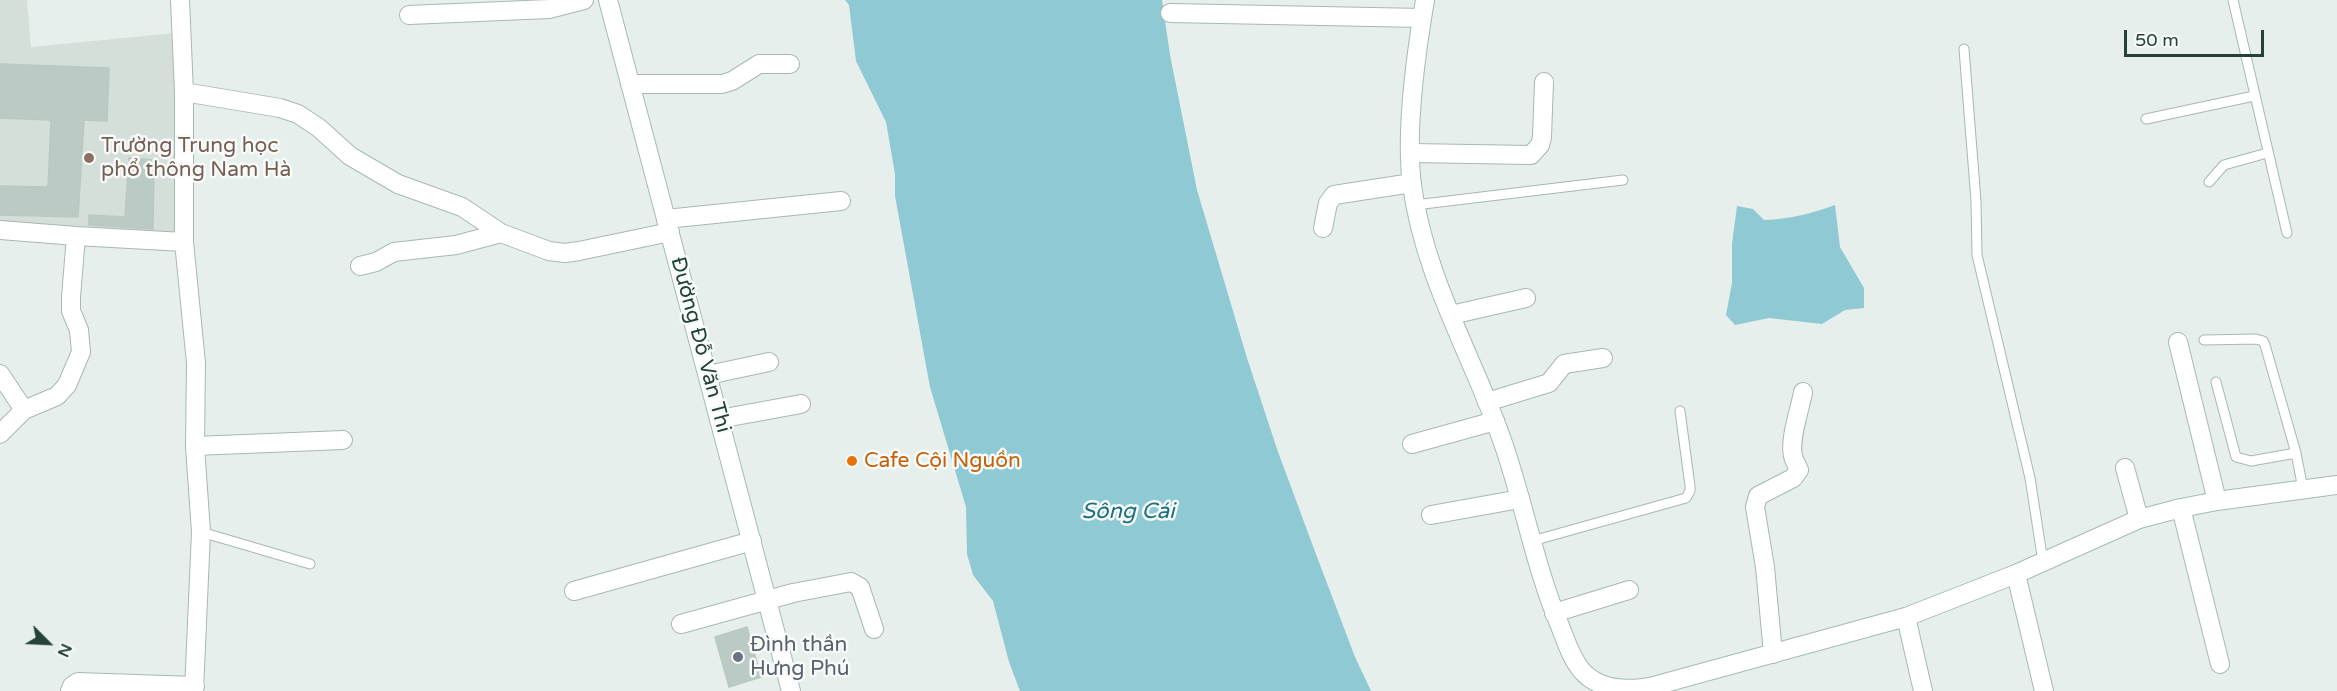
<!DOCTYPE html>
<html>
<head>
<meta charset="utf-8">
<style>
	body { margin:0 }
	#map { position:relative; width:2337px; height:691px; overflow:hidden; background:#e6efeb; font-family:"Varela Round",sans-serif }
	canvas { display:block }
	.north { position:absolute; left:18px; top:613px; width:60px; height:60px; -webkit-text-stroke:4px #f7fbf9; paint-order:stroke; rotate:114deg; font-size:16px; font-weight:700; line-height:24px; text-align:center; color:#24423a }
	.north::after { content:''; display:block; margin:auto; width:21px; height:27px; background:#24423a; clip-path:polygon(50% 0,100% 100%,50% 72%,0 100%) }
	.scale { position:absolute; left:2124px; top:30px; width:140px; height:27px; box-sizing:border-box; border:3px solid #24423a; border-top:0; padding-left:8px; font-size:18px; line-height:21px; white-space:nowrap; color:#24423a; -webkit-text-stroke:4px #f7fbf9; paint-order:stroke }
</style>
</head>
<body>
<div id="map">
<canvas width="2337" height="691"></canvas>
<div class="north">N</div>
<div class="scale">50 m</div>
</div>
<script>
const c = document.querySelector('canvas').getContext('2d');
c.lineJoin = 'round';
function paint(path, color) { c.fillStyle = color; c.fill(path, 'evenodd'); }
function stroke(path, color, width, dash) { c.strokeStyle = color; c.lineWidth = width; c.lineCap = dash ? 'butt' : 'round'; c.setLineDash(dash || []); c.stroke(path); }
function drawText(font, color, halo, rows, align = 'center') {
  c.font = font + ' "Varela Round",sans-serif'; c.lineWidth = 5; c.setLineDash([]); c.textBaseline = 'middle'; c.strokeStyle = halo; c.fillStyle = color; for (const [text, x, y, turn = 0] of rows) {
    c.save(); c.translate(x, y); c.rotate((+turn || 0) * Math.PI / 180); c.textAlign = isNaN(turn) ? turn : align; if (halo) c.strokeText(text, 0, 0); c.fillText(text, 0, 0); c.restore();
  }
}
paint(new Path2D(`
	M 0,0 L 27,0 L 31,47 L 175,33 L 177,235 L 0,224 Z`), '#d4dfda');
paint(new Path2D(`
	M 845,0 L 1162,0 L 1170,55 L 1197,190 L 1247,358 L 1277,449 L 1314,549 L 1355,657 L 1371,691 L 1020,691 L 1009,662 L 993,601 L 973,575 L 967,554 L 966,507 L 930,387 L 895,196 L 895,174 L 886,122 L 856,61 L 849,5 Z
	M 1835,205 L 1840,247 L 1864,288 L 1864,308 L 1845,310 L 1822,324 L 1769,318 L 1735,325 L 1726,315 L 1732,283 L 1732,244 L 1737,206 L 1753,209 L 1764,220 C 1790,219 1810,214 1835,205 Z`), '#8ec9d4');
const building = new Path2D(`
	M 0,64 L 109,68 L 107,121 L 84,120 L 78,217 L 0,215 L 0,186 L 48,187 L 51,120 L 0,118 Z
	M 129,158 L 154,160 L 153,229 L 89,225 L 89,215 L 125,217 Z
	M 747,627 L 761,677 L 729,687 L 715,637 Z`);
paint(building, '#bbcac4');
stroke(building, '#b8c9c2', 1.5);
const lane = new Path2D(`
	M 2233,0 L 2287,233
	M 1964,49 L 1976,201 L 1977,255 L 2030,478 L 2043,562
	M 2146,119 L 2254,96
	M 2209,182 L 2224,165 L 2267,153
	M 1415,205 L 1623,180
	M 2204,340 L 2256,339 L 2263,341 L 2265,345 L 2296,453 L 2303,489
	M 2216,382 L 2236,457 L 2251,461 L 2296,453
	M 201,532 L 310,564
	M 1532,541 L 1686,498 L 1690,491 L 1690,486 L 1680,411`);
const street = new Path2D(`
	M 180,0 L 184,92 L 184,242 L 196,363 L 195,446 L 201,532 L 194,691
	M 1170,13 L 1422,18
	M 409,15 L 549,9 L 584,0
	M 630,84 L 722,84 L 732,81 L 759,64 L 790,64
	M 184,92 L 280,108 L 298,114 L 319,128 L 350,156 L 398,184 L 462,207 L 501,233 L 549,251 L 565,253 L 579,251 L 670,232
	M 1411,153 L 1531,155 L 1540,145 L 1542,137 L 1544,82
	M 666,219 L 841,201
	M 1323,228 L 1328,203 L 1334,195 L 1412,183
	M 0,230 L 76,236
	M 360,266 L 376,262 L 394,252 L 456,245 L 501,233
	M 1451,315 L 1526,298
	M 2178,342 L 2217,501
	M 0,374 L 24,410
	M 708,375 L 769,362
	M 1487,402 L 1549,383 L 1564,364 L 1603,358
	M 719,419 L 801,404
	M 0,434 L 24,410 L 57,396 L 67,385 L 81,352 L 79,330 L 71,311 L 71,297 L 76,236 L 184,242
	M 1412,444 L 1495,421
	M 195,446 L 343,440
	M 2125,468 L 2139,519
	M 2181,508 L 2220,664
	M 1431,515 L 1520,499
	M 2016,574 L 2044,691
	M 574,591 L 752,541
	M 1554,613 L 1629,590
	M 1906,617 L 1923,691
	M 681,624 L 793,593 L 851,582 L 860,587 L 874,629
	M 1773,654 L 1765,567 L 1755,507 L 1758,496 L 1793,478 L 1799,470 C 1797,465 1794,461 1793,456 C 1789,439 1800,410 1803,392
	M 70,691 L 72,686 L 78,682 L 195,686`);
const secondary = new Path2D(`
	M 608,0 L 791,691
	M 1425,0 C 1416,53 1405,132 1412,185 C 1424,276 1472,355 1502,440 C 1524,502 1535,567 1560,626 C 1566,641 1571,658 1582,671 C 1600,691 1629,691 1654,686 L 1906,617 L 2016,574 L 2139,519 L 2181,508 L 2217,501 L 2337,485`);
stroke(lane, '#a8b8b2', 11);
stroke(street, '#a8b8b2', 20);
stroke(secondary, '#a4bbb3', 20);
stroke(lane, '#fff', 9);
stroke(street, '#fff', 18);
stroke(secondary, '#fff', 18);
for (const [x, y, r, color] of [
	[89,158,6,"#8d6e63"],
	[852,461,6,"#e8710a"],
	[738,657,6,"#6b7280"]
]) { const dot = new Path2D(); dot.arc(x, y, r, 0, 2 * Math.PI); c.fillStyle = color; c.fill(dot); stroke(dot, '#f7fbf9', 2); }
drawText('21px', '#785e54', '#f7fbf9', [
	["Trường Trung học",101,146],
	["phổ thông Nam Hà",101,170]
], 'left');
drawText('21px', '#24423a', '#f7fbf9', [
	["Đường Đỗ Văn Thi",700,345,75]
]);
drawText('21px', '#c56008', '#f7fbf9', [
	["Cafe Cội Nguồn",864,461]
], 'left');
drawText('21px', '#5b616d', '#f7fbf9', [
	["Đình thần",750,645],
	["Hưng Phú",750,669]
], 'left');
drawText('italic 22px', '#1c6f80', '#f7fbf9', [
	["Sông Cái",1128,512]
]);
</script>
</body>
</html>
